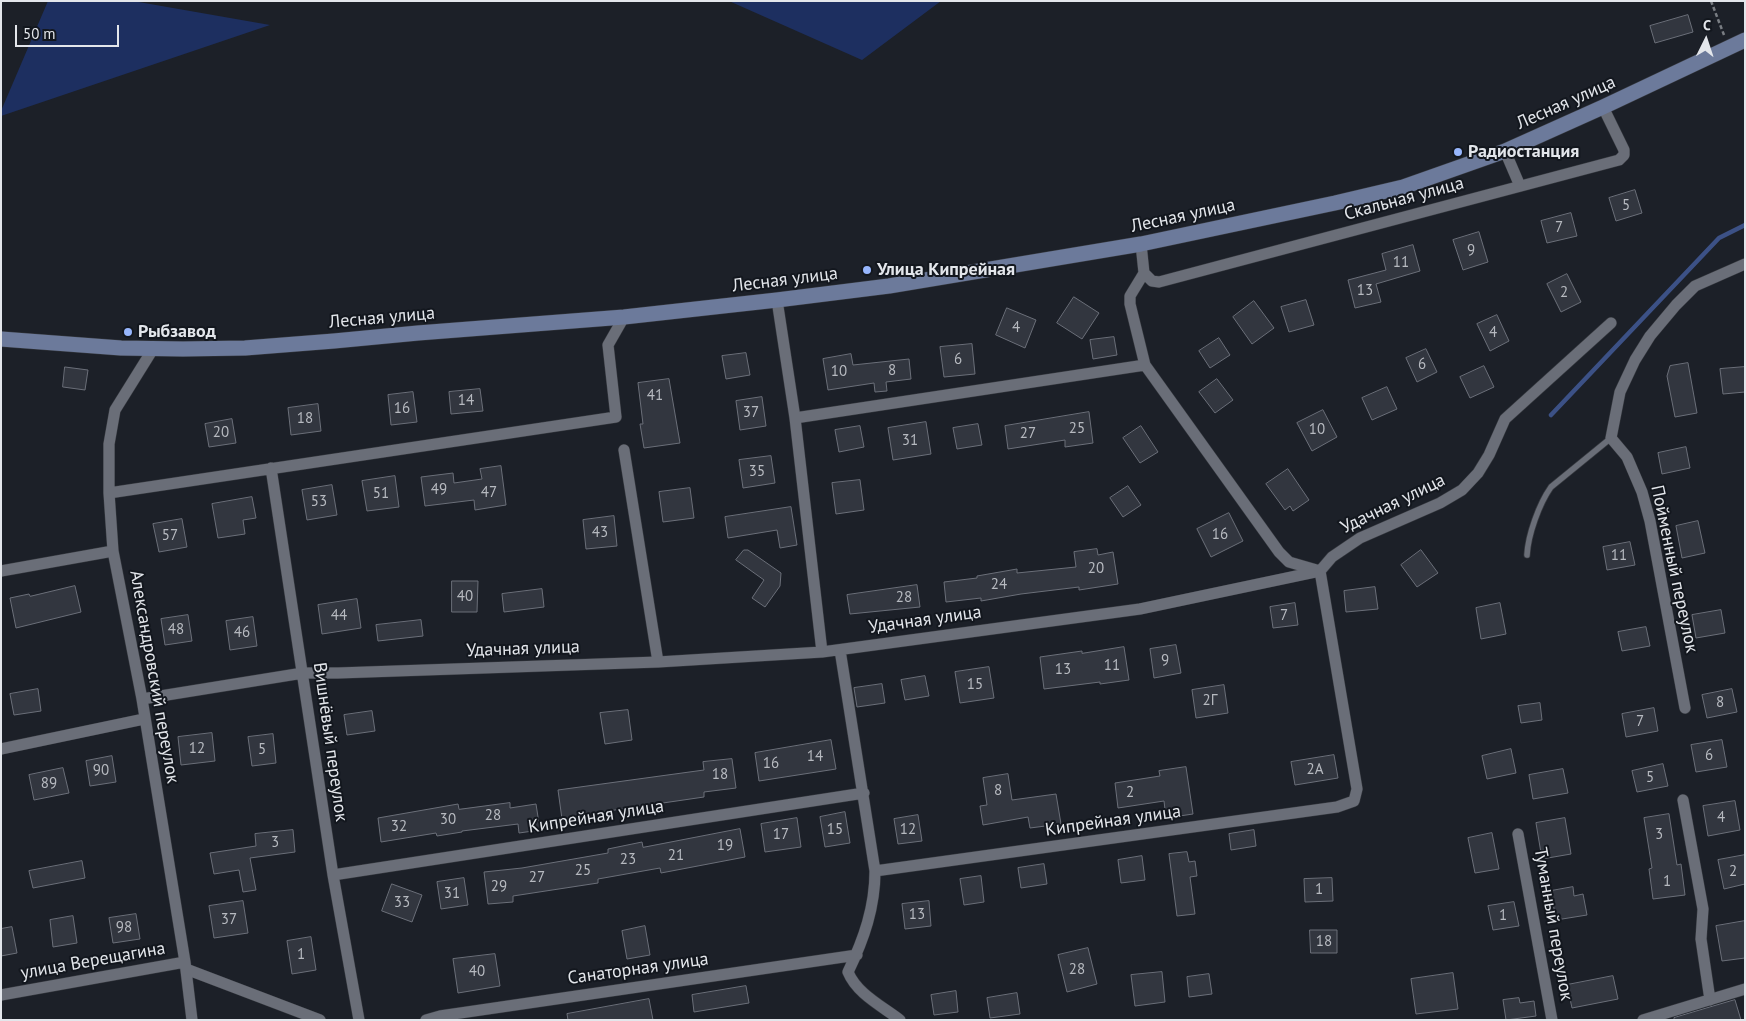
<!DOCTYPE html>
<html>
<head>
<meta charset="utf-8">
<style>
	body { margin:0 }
	#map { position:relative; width:1746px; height:1021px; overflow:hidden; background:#1c2028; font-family:"PT Sans",sans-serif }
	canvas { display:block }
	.frame { position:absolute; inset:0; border:2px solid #e3e6eb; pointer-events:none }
	.north { position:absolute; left:1681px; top:15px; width:50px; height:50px; -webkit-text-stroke:4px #13171e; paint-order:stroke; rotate:4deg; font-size:14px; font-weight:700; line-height:20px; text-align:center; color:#e3e6eb }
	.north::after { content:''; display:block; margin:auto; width:18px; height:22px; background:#e3e6eb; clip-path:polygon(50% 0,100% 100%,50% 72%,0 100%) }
	.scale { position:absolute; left:15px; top:25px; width:104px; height:22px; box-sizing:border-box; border:2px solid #e3e6eb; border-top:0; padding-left:6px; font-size:15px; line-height:18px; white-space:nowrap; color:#e3e6eb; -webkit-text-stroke:4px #13171e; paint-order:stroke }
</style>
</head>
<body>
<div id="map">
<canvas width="1746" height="1021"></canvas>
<div class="frame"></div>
<div class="north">С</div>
<div class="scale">50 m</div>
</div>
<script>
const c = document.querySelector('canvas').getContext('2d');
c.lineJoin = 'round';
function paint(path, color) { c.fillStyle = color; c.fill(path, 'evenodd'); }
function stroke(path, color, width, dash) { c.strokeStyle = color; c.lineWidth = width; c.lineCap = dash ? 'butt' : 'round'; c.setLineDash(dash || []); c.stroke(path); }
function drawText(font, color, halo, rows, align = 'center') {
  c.font = font + ' "PT Sans",sans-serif'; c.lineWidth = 4; c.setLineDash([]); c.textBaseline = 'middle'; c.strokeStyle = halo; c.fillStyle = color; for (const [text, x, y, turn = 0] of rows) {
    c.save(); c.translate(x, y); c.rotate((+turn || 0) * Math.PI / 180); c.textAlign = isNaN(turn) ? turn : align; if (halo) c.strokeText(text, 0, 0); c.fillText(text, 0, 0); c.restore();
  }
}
paint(new Path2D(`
	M 48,1 L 133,1 L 270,25 L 1,116 L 1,111 Z
	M 729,1 L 941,1 L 862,60 Z`), '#1d2f60');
stroke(new Path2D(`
	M 1551,415 L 1719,238 L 1745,225`), '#3c5186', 4.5);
const building = new Path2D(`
	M 1688,15 L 1693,32 L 1655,43 L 1650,26 Z
	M 1635,190 L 1642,213 L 1616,221 L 1609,198 Z
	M 1571,213 L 1577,236 L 1547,243 L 1541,221 Z
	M 1479,232 L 1488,262 L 1463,270 L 1453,240 Z
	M 1413,245 L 1420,271 L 1376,284 L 1381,302 L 1355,308 L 1348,280 L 1386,270 L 1382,254 Z
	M 1567,274 L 1581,302 L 1561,312 L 1547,284 Z
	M 1074,297 L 1099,313 L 1082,339 L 1057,323 Z
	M 1306,300 L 1314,325 L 1289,332 L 1281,307 Z
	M 1254,301 L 1274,328 L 1252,344 L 1233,317 Z
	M 1007,308 L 1036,320 L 1025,348 L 996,335 Z
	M 1497,315 L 1509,341 L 1490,351 L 1477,324 Z
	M 1114,337 L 1117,355 L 1093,359 L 1090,340 Z
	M 1219,338 L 1230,355 L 1210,368 L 1199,351 Z
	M 972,344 L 975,374 L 944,377 L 940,347 Z
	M 1426,349 L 1437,372 L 1417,382 L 1406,358 Z
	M 746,353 L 750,375 L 726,379 L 722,356 Z
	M 851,354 L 853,365 L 909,359 L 911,379 L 886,382 L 887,391 L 875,392 L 874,383 L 828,390 L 823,359 Z
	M 1688,363 L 1697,413 L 1675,417 L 1667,376 L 1670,366 Z
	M 1484,366 L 1494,387 L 1470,398 L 1460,377 Z
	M 65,367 L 88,370 L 85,390 L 63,387 Z
	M 1745,367 L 1745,392 L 1723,394 L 1720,369 Z
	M 669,379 L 680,443 L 644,448 L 640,424 L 643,424 L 638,383 Z
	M 1217,379 L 1233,400 L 1215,413 L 1199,392 Z
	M 1387,387 L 1397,409 L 1372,420 L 1362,398 Z
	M 480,389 L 483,411 L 451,414 L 449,392 Z
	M 413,392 L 417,422 L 391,425 L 388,395 Z
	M 762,397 L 766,426 L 740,430 L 736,401 Z
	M 318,404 L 321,431 L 291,435 L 288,408 Z
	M 1323,410 L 1337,437 L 1312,451 L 1297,423 Z
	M 1089,412 L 1093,443 L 1065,447 L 1065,440 L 1008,449 L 1005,426 Z
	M 232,419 L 236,443 L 209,447 L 205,424 Z
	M 926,422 L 931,454 L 893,460 L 888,428 Z
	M 978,424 L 982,445 L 957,449 L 953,428 Z
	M 860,426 L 864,447 L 839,452 L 835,430 Z
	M 1141,426 L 1158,452 L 1140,463 L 1123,438 Z
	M 1686,447 L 1690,468 L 1662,474 L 1658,453 Z
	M 771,456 L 775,483 L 743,488 L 739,460 Z
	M 501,466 L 506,505 L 475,510 L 474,500 L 425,506 L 421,477 L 453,473 L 454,483 L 482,479 L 480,469 Z
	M 1288,469 L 1309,500 L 1293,511 L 1290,506 L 1285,510 L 1266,484 Z
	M 395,476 L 399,507 L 367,511 L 362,481 Z
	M 860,480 L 864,510 L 836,514 L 832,483 Z
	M 332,485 L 337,515 L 307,520 L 302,490 Z
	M 1128,486 L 1141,505 L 1123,517 L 1110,498 Z
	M 690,488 L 694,518 L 663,522 L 659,492 Z
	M 252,497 L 256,518 L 243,520 L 245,534 L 218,538 L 212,504 Z
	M 791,507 L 797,545 L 780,548 L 777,530 L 728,538 L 725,517 Z
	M 1229,513 L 1243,541 L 1211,557 L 1197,529 Z
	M 614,516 L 617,546 L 586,549 L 583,520 Z
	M 182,519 L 187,547 L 159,552 L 153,524 Z
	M 1698,521 L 1705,553 L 1682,558 L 1676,526 Z
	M 1630,542 L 1635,565 L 1607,570 L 1603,547 Z
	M 1097,549 L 1098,555 L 1113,552 L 1118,584 L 1079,590 L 1079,587 L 1021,594 L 981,601 L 981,598 L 946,602 L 944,582 L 977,578 L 977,576 L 1017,569 L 1017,573 L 1076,567 L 1074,552 Z
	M 744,550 L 748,550 L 781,573 L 780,586 L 765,607 L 752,598 L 764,580 L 736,560 Z
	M 1421,550 L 1438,573 L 1417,587 L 1401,565 Z
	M 452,581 L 478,581 L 477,612 L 452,612 Z
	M 917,585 L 920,607 L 850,614 L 847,595 Z
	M 75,586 L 81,612 L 16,628 L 10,598 L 29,594 L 30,596 Z
	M 1375,587 L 1378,609 L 1346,612 L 1344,591 Z
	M 542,589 L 544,607 L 504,612 L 502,594 Z
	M 357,599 L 361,628 L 322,634 L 318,605 Z
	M 1295,603 L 1298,625 L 1273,628 L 1270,607 Z
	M 1500,603 L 1506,634 L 1481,639 L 1476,608 Z
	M 1721,610 L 1725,633 L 1696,638 L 1692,615 Z
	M 188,615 L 192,641 L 165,645 L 161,619 Z
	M 253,617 L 257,646 L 230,650 L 226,621 Z
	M 421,620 L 423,636 L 378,641 L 376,625 Z
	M 1646,627 L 1650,646 L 1622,651 L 1618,632 Z
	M 1176,645 L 1181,673 L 1154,678 L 1150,649 Z
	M 1124,647 L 1129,680 L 1100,684 L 1100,682 L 1044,689 L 1040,657 L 1082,651 L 1082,653 Z
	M 989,667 L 994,698 L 960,703 L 955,672 Z
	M 925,676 L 929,696 L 905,700 L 901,680 Z
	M 882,684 L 885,703 L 857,707 L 854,688 Z
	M 1224,685 L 1228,713 L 1196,718 L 1192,690 Z
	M 38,689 L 41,711 L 14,715 L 10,694 Z
	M 1732,689 L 1737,712 L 1707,718 L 1702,695 Z
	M 1540,703 L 1542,720 L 1521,723 L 1518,706 Z
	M 1654,708 L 1658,731 L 1626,737 L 1622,714 Z
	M 628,710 L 632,740 L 605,744 L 600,713 Z
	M 372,711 L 375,731 L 347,735 L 344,715 Z
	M 212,733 L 215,761 L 181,765 L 178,737 Z
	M 273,734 L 276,763 L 252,766 L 248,737 Z
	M 831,740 L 836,769 L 759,781 L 755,753 Z
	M 1722,740 L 1727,767 L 1696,772 L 1691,745 Z
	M 1511,749 L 1516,773 L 1487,779 L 1482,756 Z
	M 1334,755 L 1338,778 L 1295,785 L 1291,762 Z
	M 112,756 L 116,782 L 90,786 L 86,761 Z
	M 732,759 L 736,788 L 704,792 L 704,797 L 601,812 L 601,814 L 562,819 L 558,790 L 704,770 L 703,762 Z
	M 1663,764 L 1668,786 L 1637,792 L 1632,771 Z
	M 1186,767 L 1193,814 L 1166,818 L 1164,801 L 1118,808 L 1115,783 L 1160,776 L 1159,771 Z
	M 63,768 L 69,793 L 34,800 L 29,775 Z
	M 1563,769 L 1568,793 L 1533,799 L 1529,775 Z
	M 1008,774 L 1012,800 L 1056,794 L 1061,824 L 1030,828 L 1028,817 L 983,825 L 980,806 L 987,805 L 983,778 Z
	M 1735,801 L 1740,830 L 1708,836 L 1703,806 Z
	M 510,803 L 510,808 L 536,804 L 540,830 L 519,833 L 518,824 L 462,831 L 462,832 L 437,836 L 436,833 L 381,842 L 378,818 L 458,804 L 459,809 Z
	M 845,812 L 850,843 L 825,847 L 820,817 Z
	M 1669,814 L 1677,865 L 1681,864 L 1685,895 L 1653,899 L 1649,869 L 1652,868 L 1644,818 Z
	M 918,815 L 922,841 L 898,844 L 894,819 Z
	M 797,818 L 801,847 L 765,852 L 761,824 Z
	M 1565,818 L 1571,854 L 1542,859 L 1536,823 Z
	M 740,829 L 745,857 L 661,873 L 660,868 L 598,879 L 598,883 L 513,896 L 513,902 L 488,904 L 484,872 L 522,868 L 608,853 L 608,849 L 642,842 L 643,847 Z
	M 293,830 L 295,852 L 250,858 L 256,890 L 243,892 L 239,870 L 214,874 L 210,853 L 256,846 L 255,834 Z
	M 1254,830 L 1256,846 L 1231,850 L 1229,834 Z
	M 1492,833 L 1499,869 L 1475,873 L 1468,838 Z
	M 1187,852 L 1189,862 L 1195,861 L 1197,876 L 1190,877 L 1195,914 L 1177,916 L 1169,854 Z
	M 1745,855 L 1745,884 L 1724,889 L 1718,860 Z
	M 1142,856 L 1145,880 L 1121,883 L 1118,860 Z
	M 82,861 L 85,878 L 33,888 L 29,871 Z
	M 1044,864 L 1047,884 L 1021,888 L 1018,868 Z
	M 981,876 L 984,902 L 964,905 L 960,879 Z
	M 464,878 L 468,905 L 441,909 L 437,882 Z
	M 1332,878 L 1333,901 L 1305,902 L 1304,879 Z
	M 392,884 L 422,895 L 412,922 L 382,911 Z
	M 1573,887 L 1574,896 L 1583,894 L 1587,915 L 1556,920 L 1551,891 Z
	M 243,901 L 248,933 L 214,938 L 209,906 Z
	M 929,901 L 931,926 L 905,929 L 902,904 Z
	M 1514,902 L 1519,926 L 1493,930 L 1488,906 Z
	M 136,914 L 140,939 L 113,943 L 109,918 Z
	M 73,916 L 77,943 L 53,947 L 50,920 Z
	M 1745,921 L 1745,958 L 1722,961 L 1716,926 Z
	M 645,926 L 650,955 L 627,959 L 622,931 Z
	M 12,927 L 17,953 L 1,956 L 1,929 Z
	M 1310,930 L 1337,930 L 1337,953 L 1311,953 Z
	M 311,937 L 316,970 L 292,974 L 287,941 Z
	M 1088,948 L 1097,984 L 1067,992 L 1058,955 Z
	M 495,954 L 500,986 L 458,993 L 453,959 Z
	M 1162,972 L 1165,1002 L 1135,1006 L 1131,975 Z
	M 1453,973 L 1458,1009 L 1416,1014 L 1411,979 Z
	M 1209,974 L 1212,994 L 1189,997 L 1187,977 Z
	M 1613,976 L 1618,999 L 1572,1008 L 1567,985 Z
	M 746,986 L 749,1003 L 694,1012 L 692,995 Z
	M 956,991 L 958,1012 L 934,1015 L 931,995 Z
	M 1017,993 L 1020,1014 L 990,1018 L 987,998 Z
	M 1519,998 L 1520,1003 L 1534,1001 L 1536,1016 L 1506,1020 L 1503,1000 Z
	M 649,999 L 653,1020 L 568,1020 L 567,1014 Z
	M 1735,1000 L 1741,1020 L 1674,1020 L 1674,1018 Z`);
paint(building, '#32363f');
stroke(building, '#6b6f79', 1);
const service = new Path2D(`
	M 1527,555 C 1528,535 1539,504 1551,487 L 1611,438`);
const minor = new Path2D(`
	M 1505,151 L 1520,186
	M 1144,273 L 1152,281 L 1159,282 L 1619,160 L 1624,155 L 1624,150 L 1603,107
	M 777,300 L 795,418 L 822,652
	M 153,349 L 115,410 L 109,444 L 109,493 L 113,551 L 142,699 L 185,962 L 192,1020
	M 795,418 L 1145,365
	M 624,450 L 658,662
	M 271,468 L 333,875 L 359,1020
	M 109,493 L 616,417 L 608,345 L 624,317
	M 1,571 L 113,551
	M 840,650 L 875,871 C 875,907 864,939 848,972 C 857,994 882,1006 900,1020
	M 142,699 L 303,673 L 338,673 L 658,662 L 822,652 L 1140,609 L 1320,571 L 1332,557 L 1360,538 L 1440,503 L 1462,490 L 1478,473 L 1489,455 L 1505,419 L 1611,323
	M 1685,708 L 1650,521 L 1642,492 L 1627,457 L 1611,438 L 1620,392 L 1635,360 L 1650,336 L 1676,305 L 1695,286 L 1745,264
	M 1,749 L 144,719
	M 1683,800 L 1703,909 L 1701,939 L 1710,1000
	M 1518,834 L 1552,1020
	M 875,871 L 1337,807 L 1354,801 L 1357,789 L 1320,571 L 1289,562 L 1279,552 L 1145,365 L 1130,304 L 1130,296 L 1144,273 L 1141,244
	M 333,875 L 864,793
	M 1,995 L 185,962 L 186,969 L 320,1020
	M 426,1020 L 440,1016 L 857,955
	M 1643,1020 L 1745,989`);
const secondary = new Path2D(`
	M 1,339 L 121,348 L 183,349 L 245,348 L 334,341 L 418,333 L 624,317 L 777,300 L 889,286 L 1141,244 L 1335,203 L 1403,187 L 1505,151 L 1603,107 L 1745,40`);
stroke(service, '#373a40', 7);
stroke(minor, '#373a40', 12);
stroke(secondary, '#373a40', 16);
stroke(new Path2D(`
	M 1711,1 L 1724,35`), '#797d83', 2.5, [4, 2.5]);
stroke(service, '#6a6e78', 5.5);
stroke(minor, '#6a6e78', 11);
stroke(secondary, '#6c7a9b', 15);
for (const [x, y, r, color] of [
	[1458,152,5,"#97b6fd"],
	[867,270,5,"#97b6fd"],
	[128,332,5,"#97b6fd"]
]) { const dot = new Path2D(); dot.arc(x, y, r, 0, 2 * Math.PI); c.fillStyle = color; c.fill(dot); stroke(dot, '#13171e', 2); }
drawText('15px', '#b7bac0', null, [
	["5",1626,206],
	["7",1559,228],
	["9",1471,251],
	["11",1401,263],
	["13",1365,291],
	["2",1564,293],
	["4",1016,328],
	["4",1493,333],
	["6",958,360],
	["6",1422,365],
	["8",892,371],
	["10",839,372],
	["41",655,396],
	["14",466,401],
	["16",402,409],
	["37",751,413],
	["18",305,419],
	["25",1077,429],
	["10",1317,430],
	["20",221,433],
	["27",1028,434],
	["31",910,441],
	["35",757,472],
	["49",439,490],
	["47",489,493],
	["51",381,494],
	["53",319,502],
	["43",600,533],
	["16",1220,535],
	["57",170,536],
	["11",1619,556],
	["20",1096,569],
	["24",999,585],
	["40",465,597],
	["28",904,598],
	["44",339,616],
	["7",1284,616],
	["48",176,630],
	["46",242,633],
	["9",1165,661],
	["11",1112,666],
	["13",1063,670],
	["15",975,685],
	["2Г",1210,701],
	["8",1720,703],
	["7",1640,722],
	["12",197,749],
	["5",262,750],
	["6",1709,756],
	["14",815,757],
	["16",771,764],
	["2А",1315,770],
	["90",101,771],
	["18",720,775],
	["5",1650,778],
	["89",49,784],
	["8",998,791],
	["2",1130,793],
	["28",493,816],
	["4",1721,818],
	["30",448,820],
	["32",399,827],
	["15",835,830],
	["12",908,830],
	["17",781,835],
	["3",1659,835],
	["3",275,843],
	["19",725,846],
	["21",676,856],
	["23",628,860],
	["25",583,871],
	["2",1733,872],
	["27",537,878],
	["1",1667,882],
	["29",499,887],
	["1",1319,890],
	["31",452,894],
	["33",402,903],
	["13",917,915],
	["1",1503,916],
	["37",229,920],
	["98",124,928],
	["18",1324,942],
	["1",301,955],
	["28",1077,970],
	["40",477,972]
]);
drawText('18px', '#e3e6eb', '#13171e', [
	["Лесная улица",1566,103,-24],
	["Скальная улица",1404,199,-15],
	["Лесная улица",1183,216,-12],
	["Лесная улица",785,280,-7],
	["Лесная улица",382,318,-5],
	["Удачная улица",1393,504,-26],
	["Пойменный переулок",1674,569,78],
	["Удачная улица",925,620,-8],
	["Удачная улица",523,649,-2],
	["Александровский переулок",154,677,80],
	["Вишнёвый переулок",330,742,82],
	["Кипрейная улица",596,817,-9],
	["Кипрейная улица",1113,821,-8],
	["Туманный переулок",1553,924,80],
	["улица Верещагина",93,961,-10],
	["Санаторная улица",638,969,-8]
]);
drawText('bold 18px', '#e3e6eb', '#13171e', [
	["Радиостанция",1468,152],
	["Улица Кипрейная",877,270],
	["Рыбзавод",138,332]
], 'left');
</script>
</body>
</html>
